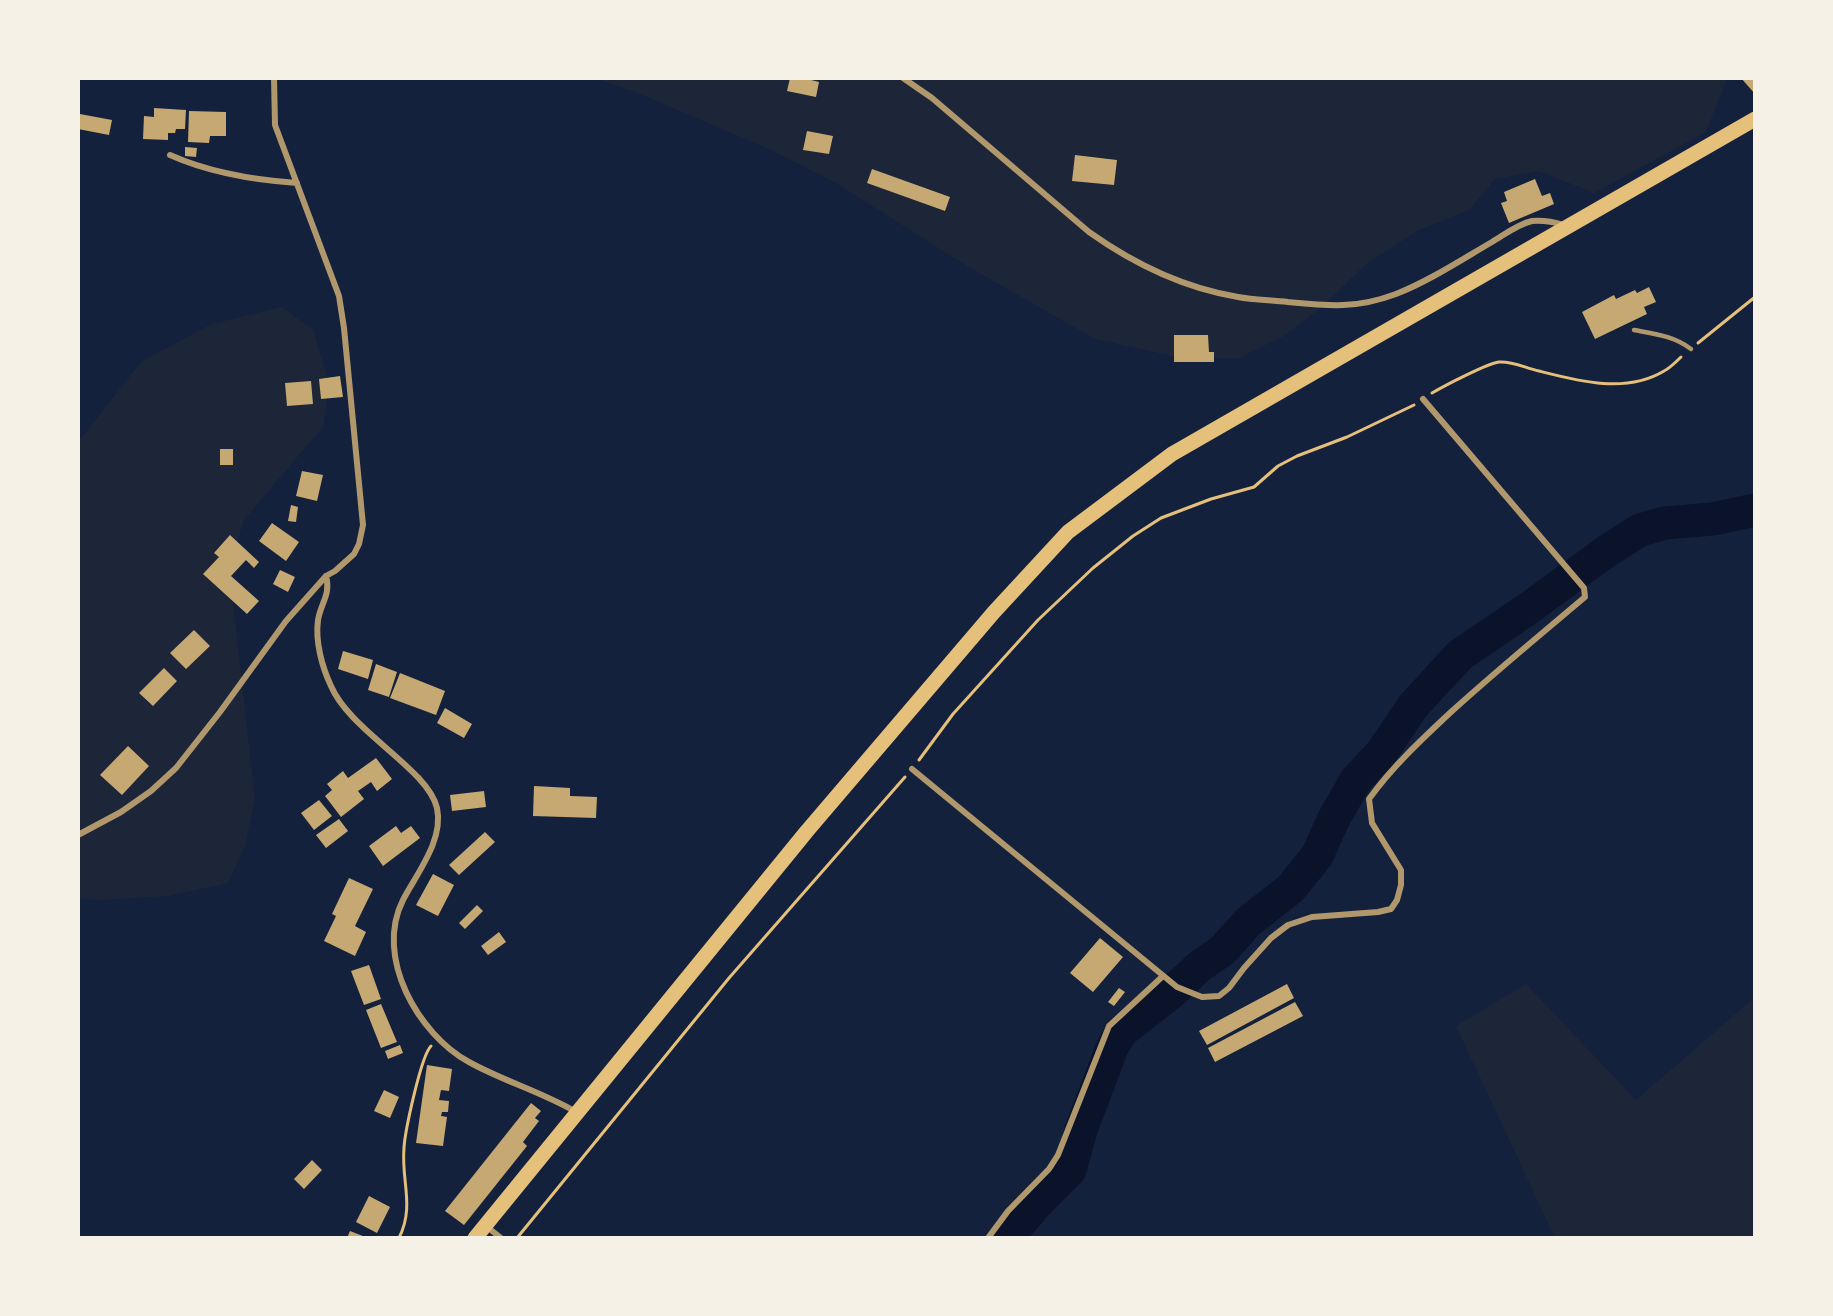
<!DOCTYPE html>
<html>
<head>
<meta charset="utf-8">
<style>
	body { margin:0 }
	#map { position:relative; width:1833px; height:1316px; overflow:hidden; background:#14213d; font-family:Commissioner,sans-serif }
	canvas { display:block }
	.frame { position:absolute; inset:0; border:80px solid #f6f1e7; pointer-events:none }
</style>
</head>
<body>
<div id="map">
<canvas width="1833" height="1316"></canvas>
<div class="frame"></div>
</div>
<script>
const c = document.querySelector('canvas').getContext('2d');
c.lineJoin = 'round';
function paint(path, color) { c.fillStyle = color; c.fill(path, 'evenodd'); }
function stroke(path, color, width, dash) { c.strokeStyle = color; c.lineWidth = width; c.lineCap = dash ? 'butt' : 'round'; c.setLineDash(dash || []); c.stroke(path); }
paint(new Path2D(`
	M 596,78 L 1727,78 L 1706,132 L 1594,193 L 1539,171 L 1495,179 L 1469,210 L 1419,230 L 1366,264 L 1322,307 L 1282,337 L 1239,358 L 1182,358 L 1095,339 L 967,266 L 836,183 L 769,149 L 645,96 Z
	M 282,307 L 313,330 L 329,384 L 323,427 L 243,521 L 230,575 L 255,799 L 245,846 L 228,883 L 168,896 L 98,900 L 78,898 L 78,442 L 142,361 L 212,324 Z
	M 1526,984 L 1636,1100 L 1755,997 L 1755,1238 L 1555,1238 L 1456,1026 Z`), '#1d2539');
stroke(new Path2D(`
	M 1007,1238 L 1038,1202 L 1070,1170 L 1081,1130 L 1112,1048 L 1121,1032 L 1172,992 L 1200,966 L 1223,950 L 1248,922 L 1290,889 L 1317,856 L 1333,820 L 1356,780 L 1382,752 L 1413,706 L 1460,655 L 1529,608 L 1607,551 L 1640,530 L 1665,523 L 1713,519 L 1755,510`), '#0b132b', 33);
paint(new Path2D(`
	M 790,78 L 803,78 L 819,82 L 816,97 L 787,91 Z
	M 1741,78 L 1755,78 L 1755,94 Z
	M 154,108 L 186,110 L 185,129 L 176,129 L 175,133 L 168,133 L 168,140 L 143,139 L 144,116 L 154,117 Z
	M 189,111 L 226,112 L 226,136 L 210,136 L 209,143 L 188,142 Z
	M 80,114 L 112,120 L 109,135 L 78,129 Z
	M 807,131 L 833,136 L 829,154 L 803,150 Z
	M 185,147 L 197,148 L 196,157 L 185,156 Z
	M 1075,155 L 1117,160 L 1114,185 L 1072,181 Z
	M 872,169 L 950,197 L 945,211 L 867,183 Z
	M 1535,179 L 1542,196 L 1550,193 L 1554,204 L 1509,223 L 1501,203 L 1507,201 L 1504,192 Z
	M 1649,287 L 1656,302 L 1644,307 L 1647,314 L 1595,339 L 1582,312 L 1614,295 L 1616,299 L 1635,290 L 1637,293 Z
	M 1174,335 L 1208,335 L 1209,352 L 1214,352 L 1214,362 L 1174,362 Z
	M 340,376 L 343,397 L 321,399 L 319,379 Z
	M 311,381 L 313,404 L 287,406 L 285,383 Z
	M 220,449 L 233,449 L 233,465 L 220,465 Z
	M 302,471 L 323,475 L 317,501 L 296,496 Z
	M 291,505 L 298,507 L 296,522 L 288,521 Z
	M 272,523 L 299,542 L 286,561 L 259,541 Z
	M 230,535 L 259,562 L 254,568 L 246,560 L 231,576 L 259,601 L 247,614 L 203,574 L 219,557 L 214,553 Z
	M 280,570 L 295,577 L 288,592 L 273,584 Z
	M 194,630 L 210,646 L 186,669 L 170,653 Z
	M 343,651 L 373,660 L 368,679 L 338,669 Z
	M 376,664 L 397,672 L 389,697 L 368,690 Z
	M 164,668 L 177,681 L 153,706 L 139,693 Z
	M 400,673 L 445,691 L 436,715 L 390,698 Z
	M 445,708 L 472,724 L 464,738 L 437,723 Z
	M 128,746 L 149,766 L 122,795 L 100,775 Z
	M 376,758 L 392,779 L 377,791 L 371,782 L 358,791 L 364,799 L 341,817 L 325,796 L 332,790 L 327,784 L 343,771 L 348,778 Z
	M 534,786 L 570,788 L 570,796 L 597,797 L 596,818 L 533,816 Z
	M 484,791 L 486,807 L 452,811 L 450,795 Z
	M 319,800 L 332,816 L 314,830 L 301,813 Z
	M 339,819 L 348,831 L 326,848 L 316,835 Z
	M 396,826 L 401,833 L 411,826 L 420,838 L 383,866 L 369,846 Z
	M 485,832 L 495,842 L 459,875 L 449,865 Z
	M 433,874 L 454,885 L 438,916 L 416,905 Z
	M 349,878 L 373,889 L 355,926 L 366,932 L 355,956 L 324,941 L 336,916 L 332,914 Z
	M 477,905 L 483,911 L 465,929 L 459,923 Z
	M 499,932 L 506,942 L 488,955 L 481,946 Z
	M 1100,938 L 1123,957 L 1093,992 L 1070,973 Z
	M 369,965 L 381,999 L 364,1005 L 351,971 Z
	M 1287,984 L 1294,998 L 1207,1045 L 1199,1031 Z
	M 1119,988 L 1125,992 L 1114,1006 L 1108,1002 Z
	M 1295,1002 L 1303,1016 L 1215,1062 L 1208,1048 Z
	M 381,1004 L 397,1042 L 381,1048 L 366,1010 Z
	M 400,1045 L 403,1053 L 388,1059 L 385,1051 Z
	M 427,1065 L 452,1069 L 449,1091 L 441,1090 L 439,1100 L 449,1101 L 448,1112 L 442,1112 L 441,1116 L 447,1117 L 443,1146 L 416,1143 Z
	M 384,1090 L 399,1097 L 390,1118 L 374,1111 Z
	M 531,1103 L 541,1111 L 535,1118 L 539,1121 L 523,1142 L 527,1146 L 464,1225 L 445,1211 Z
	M 312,1160 L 322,1170 L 304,1189 L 294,1179 Z
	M 369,1196 L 390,1207 L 377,1233 L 356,1222 Z
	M 350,1231 L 368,1238 L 347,1238 Z`), '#c6a872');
stroke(new Path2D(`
	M 1698,343 L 1755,297
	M 1432,393 C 1444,386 1486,364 1499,362 C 1513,361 1525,368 1539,371 C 1578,381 1626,394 1664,371 C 1670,368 1676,362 1681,357
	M 919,760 L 953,714 L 1038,620 L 1093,568 L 1133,536 L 1161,518 L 1211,499 L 1254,487 L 1278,466 L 1297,456 L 1347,437 L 1414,405
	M 399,1238 C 415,1206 401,1181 404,1148 C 405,1131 421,1056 431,1046
	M 517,1238 L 729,978 L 905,777`), '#e5c07b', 3);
stroke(new Path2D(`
	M 1634,330 C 1655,334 1674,336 1691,349`), '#b1986c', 4.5);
stroke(new Path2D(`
	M 903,78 L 932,98 L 1089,232 C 1134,264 1184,288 1238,297 C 1254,300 1272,300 1288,302 C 1329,306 1356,309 1396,294 C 1429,281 1461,260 1492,242 C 1504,235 1518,224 1532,221 C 1542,220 1554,222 1564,225
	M 170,155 C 210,173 254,180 297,183
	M 326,576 C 331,595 321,602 318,620 C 315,641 322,667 331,686 C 350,731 428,769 437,808 C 444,840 417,873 403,900 C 374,957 418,1034 469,1062 C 503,1081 542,1092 576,1112
	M 912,769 L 1177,987 L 1202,997 L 1219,996 L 1229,988 L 1244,968 L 1271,938 L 1288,925 L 1312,917 L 1378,912 L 1391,909 L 1397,900 L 1401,885 L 1401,870 L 1372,823 L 1369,799 C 1392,767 1422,739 1451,712 C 1495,672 1540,635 1585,597 L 1584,588 L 1423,399
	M 78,835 L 121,812 L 151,791 L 176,768 L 220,712 L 286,621 L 326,576 L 335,571 L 354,554 L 359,544 L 363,525 L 344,328 L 339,296 L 275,125 L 274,78
	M 486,1226 L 501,1238
	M 988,1238 L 1008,1211 L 1049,1169 L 1058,1155 L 1109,1026 L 1163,976`), '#b1986c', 6);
stroke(new Path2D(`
	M 475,1238 L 807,831 L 994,612 L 1068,532 L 1172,454 L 1755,119`), '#e5c07b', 15);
</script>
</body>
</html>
